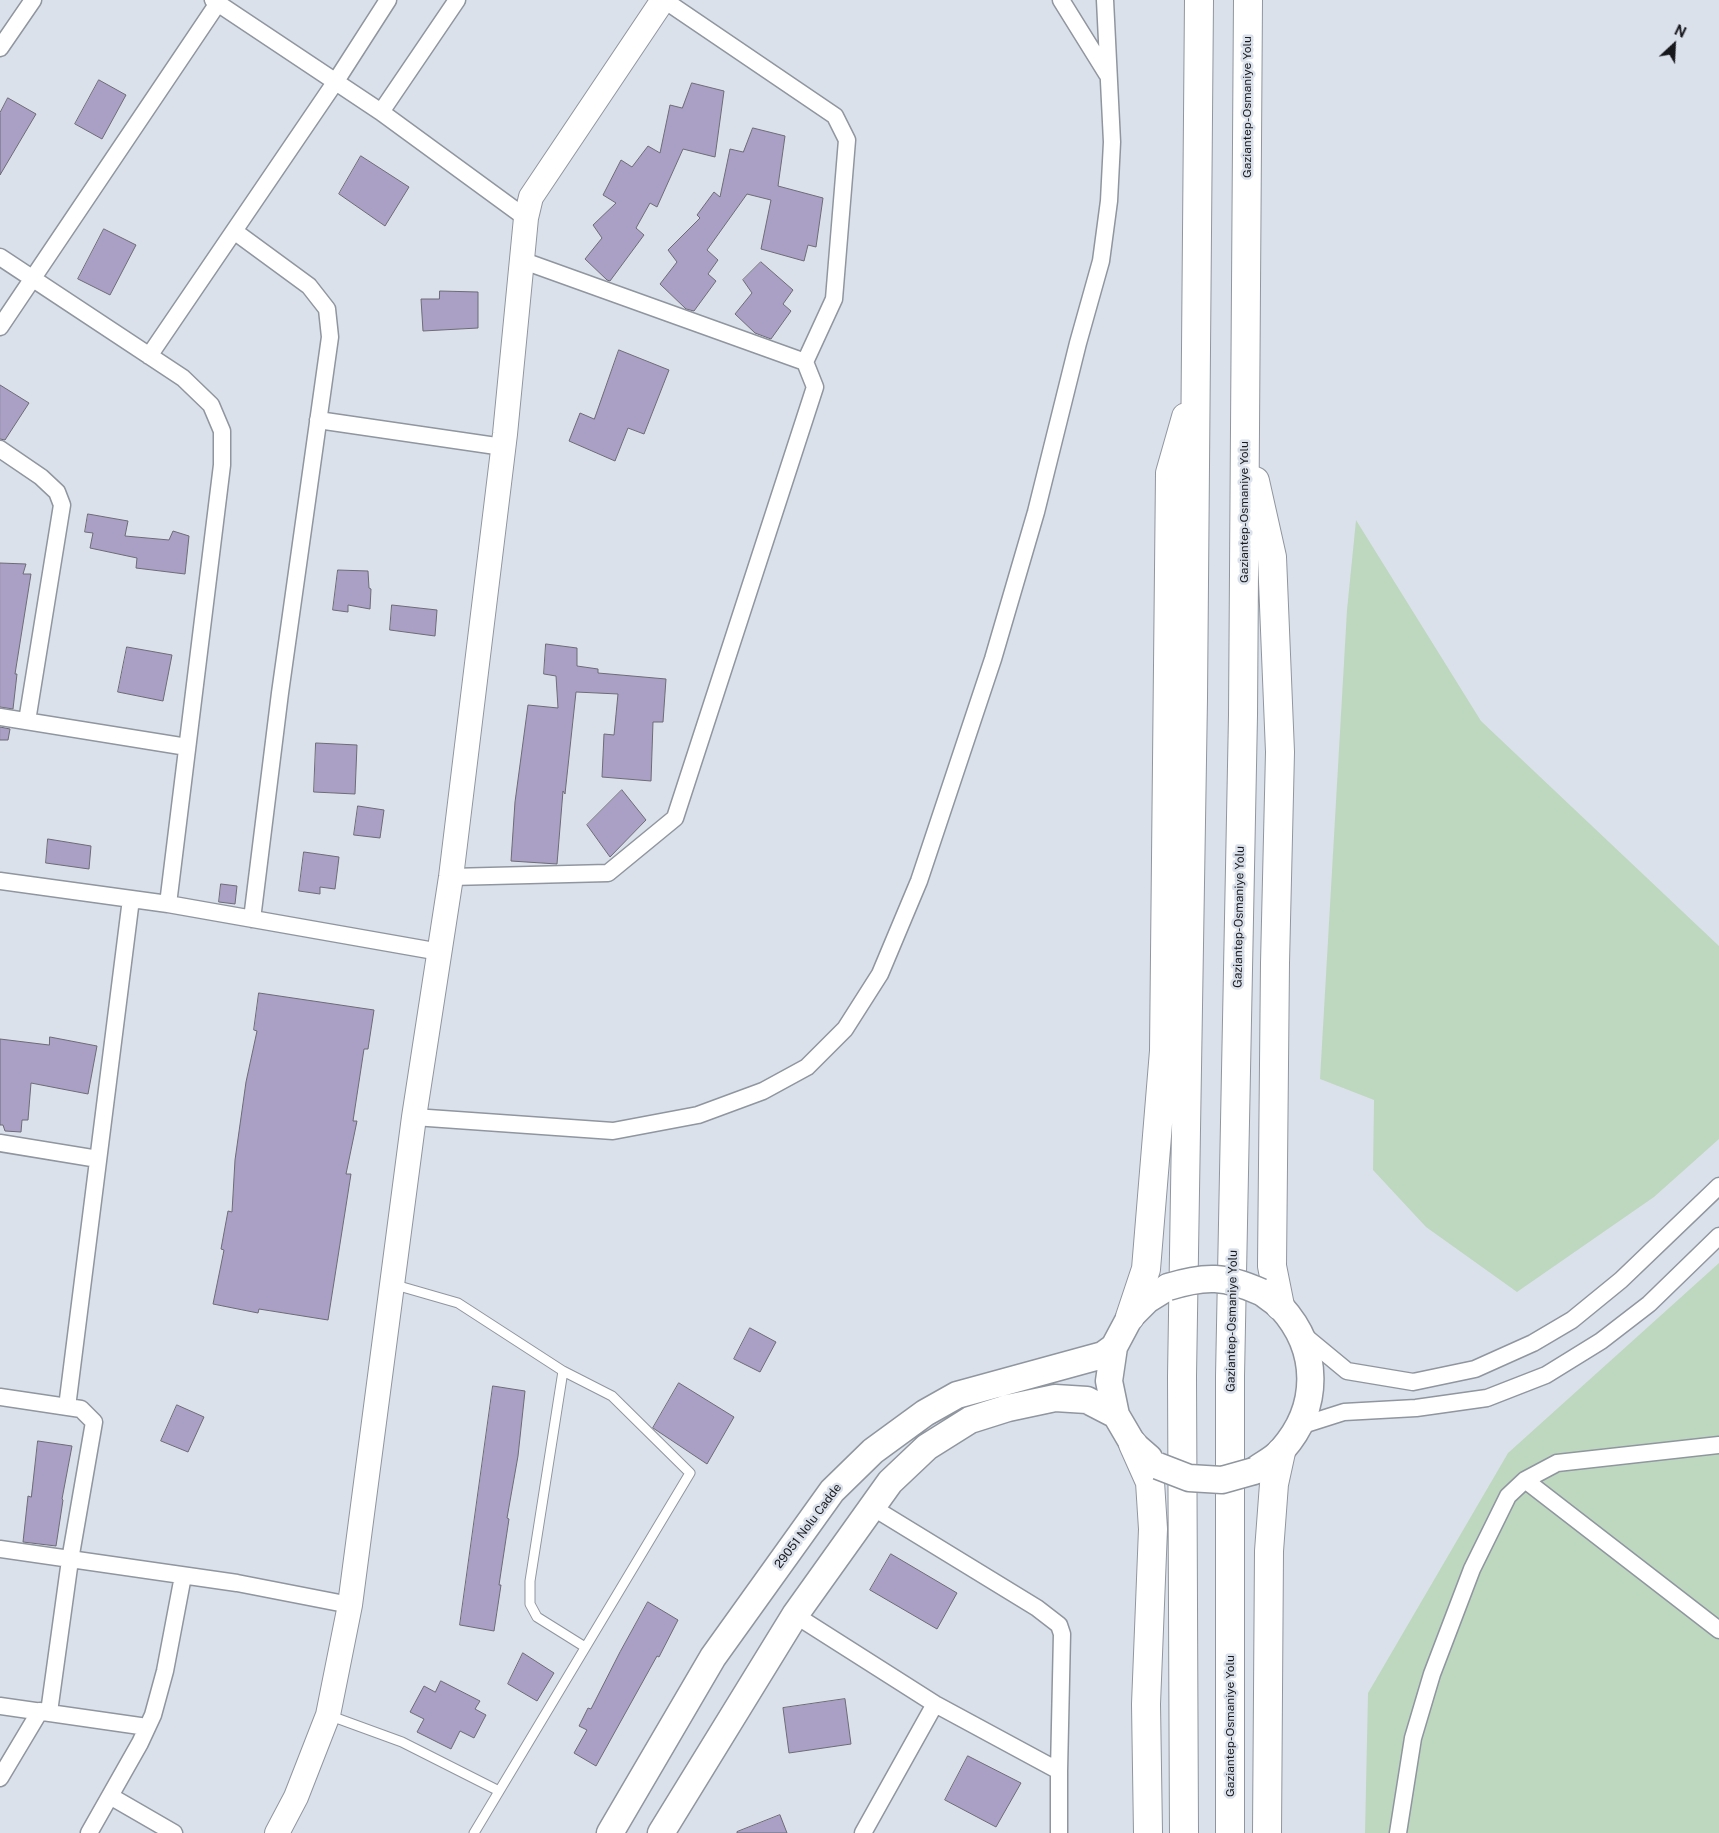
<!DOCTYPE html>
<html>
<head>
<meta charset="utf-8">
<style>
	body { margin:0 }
	#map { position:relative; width:1719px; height:1833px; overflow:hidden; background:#dbe1eb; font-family:"Public Sans",sans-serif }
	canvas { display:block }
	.north { position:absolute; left:1649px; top:20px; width:50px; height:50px; -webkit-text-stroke:4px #dbe1eb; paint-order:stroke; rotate:25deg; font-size:14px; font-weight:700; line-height:20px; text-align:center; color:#16181c }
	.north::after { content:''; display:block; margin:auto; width:18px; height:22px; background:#16181c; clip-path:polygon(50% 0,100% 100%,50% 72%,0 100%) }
</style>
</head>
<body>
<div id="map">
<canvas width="1719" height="1833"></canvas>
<div class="north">N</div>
</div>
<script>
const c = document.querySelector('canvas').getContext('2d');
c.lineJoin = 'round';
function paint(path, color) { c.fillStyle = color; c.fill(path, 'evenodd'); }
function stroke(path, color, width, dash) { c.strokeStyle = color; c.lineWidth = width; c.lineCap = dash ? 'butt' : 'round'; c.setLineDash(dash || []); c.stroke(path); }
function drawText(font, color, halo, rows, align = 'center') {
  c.font = font + ' "Public Sans",sans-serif'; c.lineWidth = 5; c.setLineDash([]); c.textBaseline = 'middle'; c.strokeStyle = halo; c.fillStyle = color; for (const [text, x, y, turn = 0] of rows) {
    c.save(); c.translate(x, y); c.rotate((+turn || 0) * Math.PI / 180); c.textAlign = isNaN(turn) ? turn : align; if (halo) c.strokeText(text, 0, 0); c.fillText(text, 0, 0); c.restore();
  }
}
paint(new Path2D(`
	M 1356,520 L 1481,721 L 1719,946 L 1719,1139 L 1654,1197 L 1517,1292 L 1426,1227 L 1373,1170 L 1374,1100 L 1320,1079 L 1347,610 Z
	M 1719,1263 L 1719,1833 L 1365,1833 L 1368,1693 L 1508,1453 Z`), '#bed8bf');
const building = new Path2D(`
	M 99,80 L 126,95 L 102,139 L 75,124 Z
	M 692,83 L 724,91 L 715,157 L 683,149 L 657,207 L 650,203 L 636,228 L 644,235 L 610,281 L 607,280 L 585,259 L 602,238 L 593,225 L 616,203 L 603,195 L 621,160 L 632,167 L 648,146 L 660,153 L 670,105 L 682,108 Z
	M 8,98 L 36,114 L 0,175 L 0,113 Z
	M 753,128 L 785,136 L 778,186 L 823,198 L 816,247 L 808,245 L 804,261 L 761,249 L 771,200 L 747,194 L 707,250 L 718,260 L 708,274 L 716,281 L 694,311 L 686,309 L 660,284 L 677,262 L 668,250 L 700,218 L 697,215 L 714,192 L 720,197 L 730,149 L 743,152 Z
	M 361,156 L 409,187 L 385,226 L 339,194 Z
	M 104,229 L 136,245 L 110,295 L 78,279 Z
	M 761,262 L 793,290 L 783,304 L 791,311 L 771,339 L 755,333 L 735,314 L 752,293 L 743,280 Z
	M 440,291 L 478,292 L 478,328 L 423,331 L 421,299 L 439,299 Z
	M 619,350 L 669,370 L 644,434 L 628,428 L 615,461 L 569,441 L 580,413 L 594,419 Z
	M 0,385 L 29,403 L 5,440 L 0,439 Z
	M 88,514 L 128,521 L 125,536 L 169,540 L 173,531 L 189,536 L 185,574 L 136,568 L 137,558 L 90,548 L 93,533 L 85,532 Z
	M 0,563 L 26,564 L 23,574 L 31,574 L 15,674 L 17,674 L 13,709 L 0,707 Z
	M 338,570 L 368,571 L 369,588 L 371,589 L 370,609 L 348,605 L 348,612 L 333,610 Z
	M 392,605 L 437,610 L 435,636 L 390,630 Z
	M 546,644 L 577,648 L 577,666 L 598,669 L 598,673 L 666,679 L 663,722 L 653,722 L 651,781 L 602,777 L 604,734 L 614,735 L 618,694 L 576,692 L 565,794 L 563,791 L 557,864 L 511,861 L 515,802 L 528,705 L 558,708 L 556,676 L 544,674 Z
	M 127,647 L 172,655 L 163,701 L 118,692 Z
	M 0,727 L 10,729 L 8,740 L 0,740 Z
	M 316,743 L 357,745 L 355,794 L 314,792 Z
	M 622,790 L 646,820 L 610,857 L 587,825 Z
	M 358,806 L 384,810 L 380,838 L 354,835 Z
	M 48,839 L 91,846 L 89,869 L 46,863 Z
	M 304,852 L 339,857 L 335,889 L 320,887 L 320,894 L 299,891 Z
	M 221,884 L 237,886 L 235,904 L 219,902 Z
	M 259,993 L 374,1010 L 368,1049 L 364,1049 L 353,1121 L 357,1121 L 346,1174 L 351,1174 L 328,1320 L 259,1309 L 258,1313 L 213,1304 L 224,1250 L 221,1249 L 228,1211 L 232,1212 L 235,1160 L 246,1082 L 257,1031 L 254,1030 Z
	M 50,1037 L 97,1046 L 88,1094 L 31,1083 L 28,1120 L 22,1120 L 21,1132 L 5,1131 L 3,1125 L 0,1125 L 0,1039 L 49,1045 Z
	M 750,1328 L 776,1342 L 760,1372 L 734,1359 Z
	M 679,1383 L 734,1417 L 707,1464 L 653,1428 Z
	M 493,1386 L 525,1391 L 518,1456 L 507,1518 L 509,1519 L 499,1585 L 501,1585 L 494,1631 L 460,1625 Z
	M 177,1405 L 204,1417 L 188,1452 L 161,1441 Z
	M 38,1441 L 72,1446 L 62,1499 L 63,1500 L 56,1546 L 23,1542 L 28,1496 L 31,1497 Z
	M 891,1554 L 957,1593 L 937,1629 L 870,1590 Z
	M 648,1602 L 678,1620 L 659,1657 L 657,1656 L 596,1766 L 574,1753 L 587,1730 L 579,1726 L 588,1708 L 591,1709 L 620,1652 Z
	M 523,1653 L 554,1673 L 537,1701 L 508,1684 Z
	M 441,1681 L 480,1701 L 475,1709 L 486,1715 L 474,1738 L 460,1731 L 451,1749 L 417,1732 L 424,1719 L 410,1712 L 424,1686 L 435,1692 Z
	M 845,1699 L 851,1744 L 789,1753 L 783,1708 Z
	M 968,1756 L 1021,1783 L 996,1827 L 945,1800 Z
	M 780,1815 L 787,1833 L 737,1833 L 737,1832 Z`);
paint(building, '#aaa0c6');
stroke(building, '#6d6b75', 1);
const lane = new Path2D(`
	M 392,1284 L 458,1303 L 563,1371 L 612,1396 L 690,1473 L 474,1833
	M 563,1371 L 530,1581 L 530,1604 L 537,1617 L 585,1647
	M 328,1715 L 402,1742 L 499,1791`);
const street = new Path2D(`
	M 213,0 L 381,112 L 526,218
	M 1061,0 L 1107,74
	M 0,48 L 33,0
	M 381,112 L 457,0
	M 234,231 L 309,286 L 327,309 L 330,337 L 280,693 L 252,919
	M 0,257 L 183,378 L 211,405 L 222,431 L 222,465 L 168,904
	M 521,260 L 805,362
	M 0,327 L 218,3
	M 149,356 L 336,81 L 388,0
	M 318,420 L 503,447
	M 0,449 L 41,477 L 57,492 L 62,505 L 27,721
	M 0,717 L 187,747
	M 451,877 L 608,873 L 675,818 L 815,387 L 805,362 L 834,299 L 847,140 L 835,116 L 664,0
	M 0,881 L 168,904 L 440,952
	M 414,1117 L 613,1131 L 698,1115 L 763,1091 L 807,1067 L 845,1029 L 880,974 L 919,881 L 993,659 L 1036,512 L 1078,343 L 1101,261 L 1109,201 L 1112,142 L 1105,0
	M 0,1143 L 98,1159
	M 1301,1333 L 1347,1371 L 1413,1382 L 1475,1369 L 1533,1343 L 1572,1320 L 1621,1280 L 1719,1186
	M 0,1397 L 81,1409 L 94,1422 L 70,1560 L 49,1712
	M 67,1407 L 131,899
	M 1300,1426 L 1344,1412 L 1416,1408 L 1487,1398 L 1546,1375 L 1601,1341 L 1649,1304 L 1719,1236
	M 1525,1480 L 1719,1630
	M 872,1507 L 1037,1608 L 1059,1625 L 1062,1634 L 1059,1771
	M 0,1549 L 237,1583 L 350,1605
	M 795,1615 L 935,1704 L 1059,1771 L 1059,1833
	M 0,1706 L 147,1727
	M 0,1778 L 40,1711
	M 110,1796 L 174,1833
	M 89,1833 L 140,1743 L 153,1715 L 165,1671 L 183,1576
	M 863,1833 L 935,1704
	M 1398,1833 L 1413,1738 L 1432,1674 L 1472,1569 L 1508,1496 L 1525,1480 L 1557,1463 L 1719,1445`);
const secondary = new Path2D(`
	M 277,1833 L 296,1797 L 328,1715 L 350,1605 L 414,1117 L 451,877 L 505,434 L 526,218 L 531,197 L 663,0`);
const primary = new Path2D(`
	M 1149,1458 L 1133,1444 L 1116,1415 L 1109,1381 L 1114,1347 L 1130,1317 L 1147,1300 L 1168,1287
	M 1254,1471 C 1263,1464 1275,1459 1282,1450 C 1320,1407 1320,1350 1281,1307 C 1276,1302 1269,1298 1263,1293
	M 610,1833 L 713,1657 L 832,1491 L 873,1451 L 925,1413 L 957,1395 L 1103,1355 L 1114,1347
	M 661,1833 L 795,1615 L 890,1482 L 927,1447 L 970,1420 L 1008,1408 L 1055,1398 L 1087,1400 L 1116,1415`);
const highway = new Path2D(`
	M 1255,481 L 1272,557 L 1280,752 L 1275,963 L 1272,1266 L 1280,1306
	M 1130,1317 L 1146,1269 L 1164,1051 L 1170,473 L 1186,417
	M 1133,1444 L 1150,1482 L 1153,1529 L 1146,1704 L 1148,1833
	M 1184,1833 L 1182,1376 L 1193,698 L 1199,0
	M 1230,1833 L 1230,1376 L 1243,715 L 1248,0
	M 1267,1833 L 1269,1551 L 1274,1484 L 1281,1452`);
stroke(lane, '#90969f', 11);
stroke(street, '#90969f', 19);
stroke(secondary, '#90969f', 26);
stroke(primary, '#90969f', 29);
stroke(highway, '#90969f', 30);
stroke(lane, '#fff', 9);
stroke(street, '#fff', 16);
stroke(secondary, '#fff', 24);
stroke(primary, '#fff', 26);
stroke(highway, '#fff', 28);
const primaryBridge = new Path2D(`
	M 1168,1287 C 1206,1275 1225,1276 1261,1292
	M 1158,1466 L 1189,1478 L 1222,1480 L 1254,1471`);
stroke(primaryBridge, '#90969f', 29, []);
stroke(primaryBridge, '#fff', 26);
drawText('12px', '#16181c', '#dbe1eb', [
	["Gaziantep-Osmaniye Yolu",1247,107,-90],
	["Gaziantep-Osmaniye Yolu",1244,512,-90],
	["Gaziantep-Osmaniye Yolu",1239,917,-89],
	["Gaziantep-Osmaniye Yolu",1232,1321,-89],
	["29051 Nolu Cadde",808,1526,-53],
	["Gaziantep-Osmaniye Yolu",1230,1726,-90]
]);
</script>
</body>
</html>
